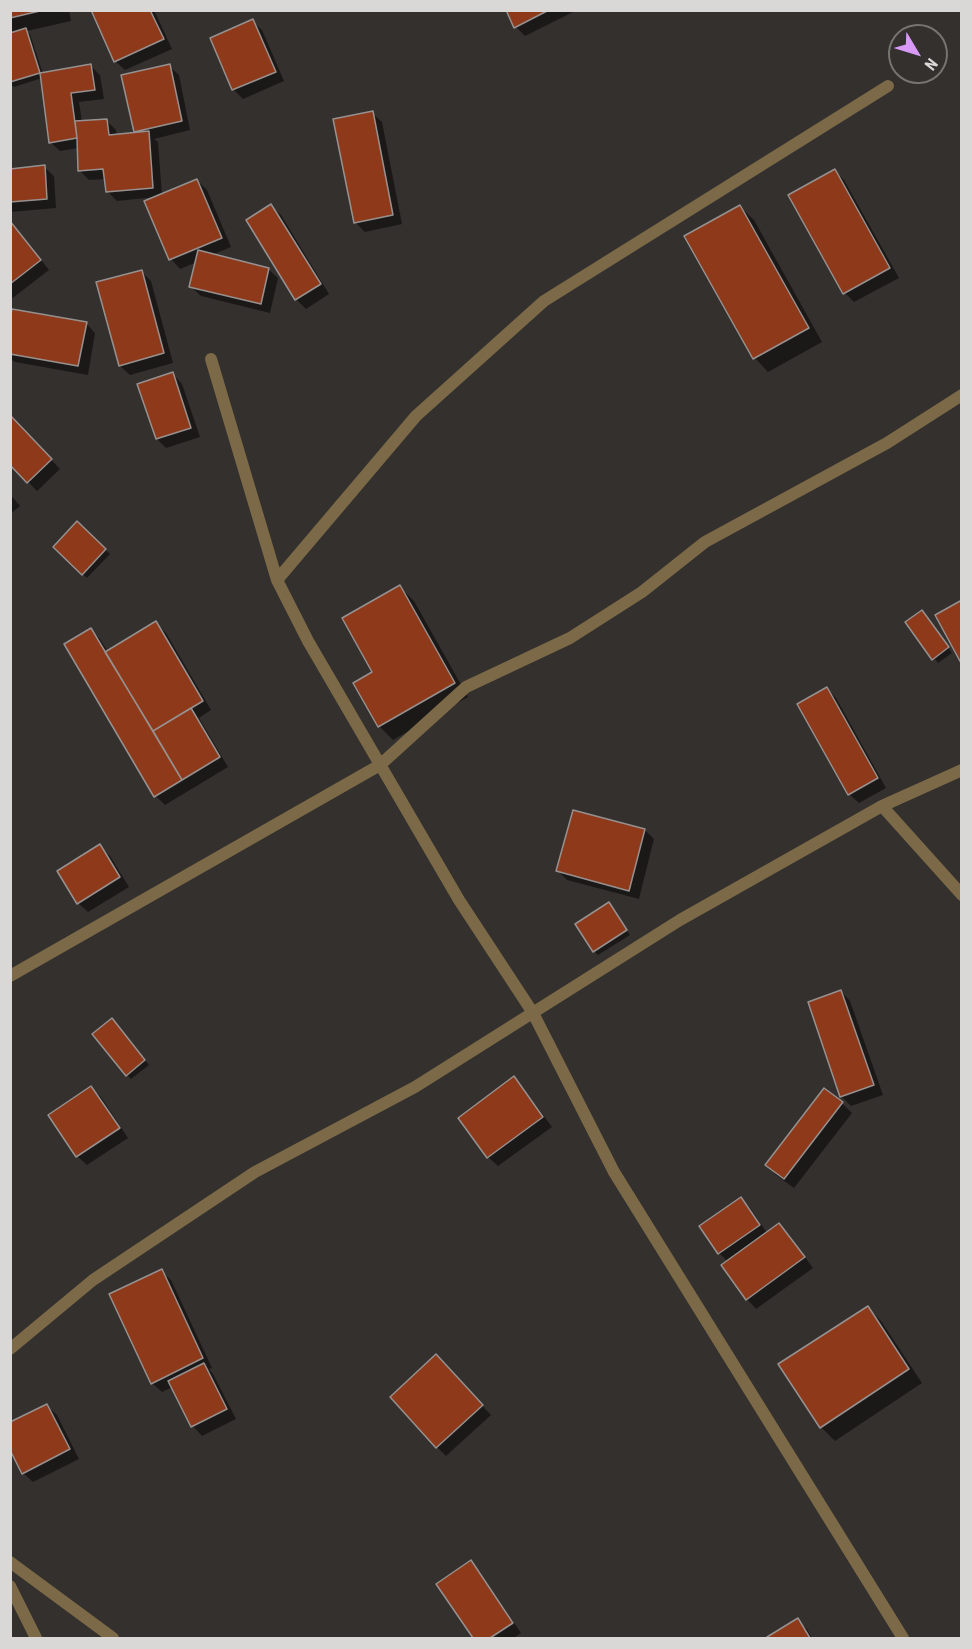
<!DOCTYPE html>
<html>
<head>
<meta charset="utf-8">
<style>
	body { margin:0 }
	#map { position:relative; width:972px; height:1649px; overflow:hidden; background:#33302d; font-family:"Roboto Condensed",sans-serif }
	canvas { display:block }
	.frame { position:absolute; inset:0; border:12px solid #dad8d7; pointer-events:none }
	.north { position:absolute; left:888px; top:24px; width:60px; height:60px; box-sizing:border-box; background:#33302d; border:2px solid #767371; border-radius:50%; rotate:128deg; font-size:16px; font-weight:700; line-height:24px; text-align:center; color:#dad8d7 }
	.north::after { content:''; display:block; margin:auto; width:21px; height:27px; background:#d99af7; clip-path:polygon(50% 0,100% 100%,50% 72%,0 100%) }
</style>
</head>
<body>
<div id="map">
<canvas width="972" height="1649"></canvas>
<div class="frame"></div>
<div class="north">N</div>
</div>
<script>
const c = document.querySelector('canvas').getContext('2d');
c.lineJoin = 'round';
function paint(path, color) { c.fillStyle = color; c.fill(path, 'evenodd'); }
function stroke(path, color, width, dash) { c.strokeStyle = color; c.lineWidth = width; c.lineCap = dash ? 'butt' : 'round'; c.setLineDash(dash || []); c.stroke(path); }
paint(new Path2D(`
	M 10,10 L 69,10 L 71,21 L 27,31 L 30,34 L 43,74 L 91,66 L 100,75 L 104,99 L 79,102 L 82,122 L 106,120 L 116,130 L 117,136 L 137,134 L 135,131 L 169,66 L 179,75 L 190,130 L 154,139 L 158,142 L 162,195 L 197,180 L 207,190 L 231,247 L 212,255 L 268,269 L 278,278 L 270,313 L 201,296 L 191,287 L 197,262 L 180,269 L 171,259 L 146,202 L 155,197 L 117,201 L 107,191 L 106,179 L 89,180 L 80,171 L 79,148 L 60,151 L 50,142 L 42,78 L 14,87 L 10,84 Z
	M 92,10 L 154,10 L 172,49 L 125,70 L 115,61 Z
	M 508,10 L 577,10 L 525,36 L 516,27 Z
	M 252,21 L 262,30 L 284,81 L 243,99 L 233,89 Z
	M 372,113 L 382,122 L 402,224 L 365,232 L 355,222 Z
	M 44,167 L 54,176 L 56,208 L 10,212 L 10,170 Z
	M 835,171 L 844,180 L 899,278 L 854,302 L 845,293 Z
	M 271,206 L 281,215 L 329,294 L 306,309 L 296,299 L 248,221 Z
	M 740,207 L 754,220 L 822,342 L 768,372 L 755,358 L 686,237 Z
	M 10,220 L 49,270 L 10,300 Z
	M 141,271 L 151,281 L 173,363 L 130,375 L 120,366 Z
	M 86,323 L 95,333 L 88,375 L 15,362 L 10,358 L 10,325 Z
	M 173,374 L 182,384 L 200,437 L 166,448 L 157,439 Z
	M 10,417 L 60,469 L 37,491 L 10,463 Z
	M 10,494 L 20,506 L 10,514 Z
	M 77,523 L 110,554 L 87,578 L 55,547 Z
	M 400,587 L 414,601 L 468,697 L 393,740 L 379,726 L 374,673 Z
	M 926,617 L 952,653 L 938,663 L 907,623 Z
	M 156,623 L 166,633 L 211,710 L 199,718 L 228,767 L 165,805 L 156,796 L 91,629 L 100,639 L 108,652 Z
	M 827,689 L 836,698 L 886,788 L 859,803 L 849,794 Z
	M 645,830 L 654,839 L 639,899 L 567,880 L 558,871 Z
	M 100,846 L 110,856 L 129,887 L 88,912 L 78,903 Z
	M 609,904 L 630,935 L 598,955 L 594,951 Z
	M 841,991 L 850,1001 L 883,1095 L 851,1106 L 842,1097 L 810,1003 Z
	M 116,1024 L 149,1065 L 131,1079 L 127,1075 Z
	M 514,1078 L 523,1088 L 552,1127 L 498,1166 L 488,1157 Z
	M 91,1087 L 101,1097 L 128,1138 L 87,1165 L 77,1156 Z
	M 825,1090 L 842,1103 L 852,1113 L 794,1188 L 776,1175 L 767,1165 Z
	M 741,1199 L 750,1208 L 767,1233 L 779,1225 L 788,1234 L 813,1268 L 756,1309 L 747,1299 L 728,1262 L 719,1253 Z
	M 161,1271 L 171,1280 L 212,1368 L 209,1369 L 213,1374 L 236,1419 L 202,1436 L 193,1426 L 173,1387 L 162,1392 L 152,1383 Z
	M 868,1308 L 881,1321 L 922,1383 L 835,1441 L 821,1427 Z
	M 445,1366 L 491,1415 L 446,1456 L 437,1447 Z
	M 47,1406 L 57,1415 L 79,1459 L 33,1482 L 23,1473 Z
	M 470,1562 L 480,1572 L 521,1633 L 514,1638 L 475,1638 L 438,1585 Z
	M 797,1620 L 807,1629 L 812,1638 L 770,1638 L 769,1637 Z`), '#0007');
const building = new Path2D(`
	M 10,10 L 44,10 L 10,18 Z
	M 91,10 L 150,10 L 164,39 L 114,62 Z
	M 506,10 L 549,10 L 514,28 Z
	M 253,19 L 276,72 L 232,90 L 210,38 Z
	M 26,28 L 40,73 L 10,82 L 10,33 Z
	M 91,64 L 95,90 L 71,93 L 77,138 L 49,143 L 40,73 Z
	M 170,64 L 182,121 L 134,132 L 121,75 Z
	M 373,111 L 393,215 L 354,223 L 333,119 Z
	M 107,119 L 109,135 L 149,131 L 153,188 L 106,192 L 103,169 L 78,171 L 77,138 L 75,121 Z
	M 45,165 L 47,199 L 10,202 L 10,169 Z
	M 835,169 L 890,268 L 843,294 L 788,195 Z
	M 197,179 L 222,238 L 169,260 L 144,201 Z
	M 271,204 L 321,284 L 295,300 L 246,220 Z
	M 740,205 L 809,328 L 753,359 L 684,236 Z
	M 10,221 L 41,260 L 10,284 Z
	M 198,250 L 269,268 L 261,304 L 189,287 Z
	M 142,270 L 164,353 L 119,366 L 96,282 Z
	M 12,309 L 87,322 L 78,366 L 10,354 L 10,316 Z
	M 173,372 L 191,428 L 156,439 L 137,384 Z
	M 10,415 L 52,459 L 27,483 L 10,465 Z
	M 77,521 L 106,549 L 82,575 L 53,547 Z
	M 400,585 L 455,683 L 378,727 L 353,683 L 372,672 L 342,618 Z
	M 962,600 L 962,662 L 961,663 L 935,615 Z
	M 922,610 L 949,647 L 932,660 L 905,622 Z
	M 156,621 L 203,701 L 153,731 L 105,652 Z
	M 91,628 L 182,780 L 154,797 L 64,644 Z
	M 827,687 L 878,778 L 848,795 L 797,704 Z
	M 191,708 L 220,757 L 182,780 L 153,731 Z
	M 573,810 L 645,829 L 629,891 L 556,871 Z
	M 100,844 L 120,877 L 77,904 L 57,871 Z
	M 609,902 L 627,930 L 593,952 L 575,924 Z
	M 841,990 L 874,1085 L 840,1097 L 808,1002 Z
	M 112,1018 L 145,1060 L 126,1076 L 92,1034 Z
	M 514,1076 L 543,1117 L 487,1158 L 458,1118 Z
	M 91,1086 L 120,1128 L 76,1157 L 48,1115 Z
	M 824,1088 L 843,1102 L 784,1179 L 765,1165 Z
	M 741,1197 L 760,1225 L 718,1254 L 699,1226 Z
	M 779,1223 L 805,1257 L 746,1300 L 721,1265 Z
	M 162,1269 L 203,1358 L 151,1384 L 109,1294 Z
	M 868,1306 L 909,1369 L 820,1428 L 778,1364 Z
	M 436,1354 L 483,1405 L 436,1448 L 390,1397 Z
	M 204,1363 L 227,1409 L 191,1427 L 168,1381 Z
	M 47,1404 L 70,1449 L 22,1474 L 10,1450 L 10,1422 Z
	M 471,1560 L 513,1623 L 490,1638 L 473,1638 L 436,1584 Z
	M 798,1618 L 810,1638 L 768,1638 L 767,1637 Z`);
paint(building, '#8e3a1a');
stroke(building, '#969190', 1.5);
stroke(new Path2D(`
	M 211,359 L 277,580 L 308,641 L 459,900 L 533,1013 L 614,1172 L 903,1638
	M 277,580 L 416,416 L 544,301 L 888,86
	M 882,806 L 962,895
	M 10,976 L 380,765 L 466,687 L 570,638 L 642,592 L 705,542 L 887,443 L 962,395
	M 10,1349 L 93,1280 L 255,1172 L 415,1087 L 680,920 L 882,806 L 962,770
	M 10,1562 L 113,1638
	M 10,1586 L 36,1638`), '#7b6947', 12);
</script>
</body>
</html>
